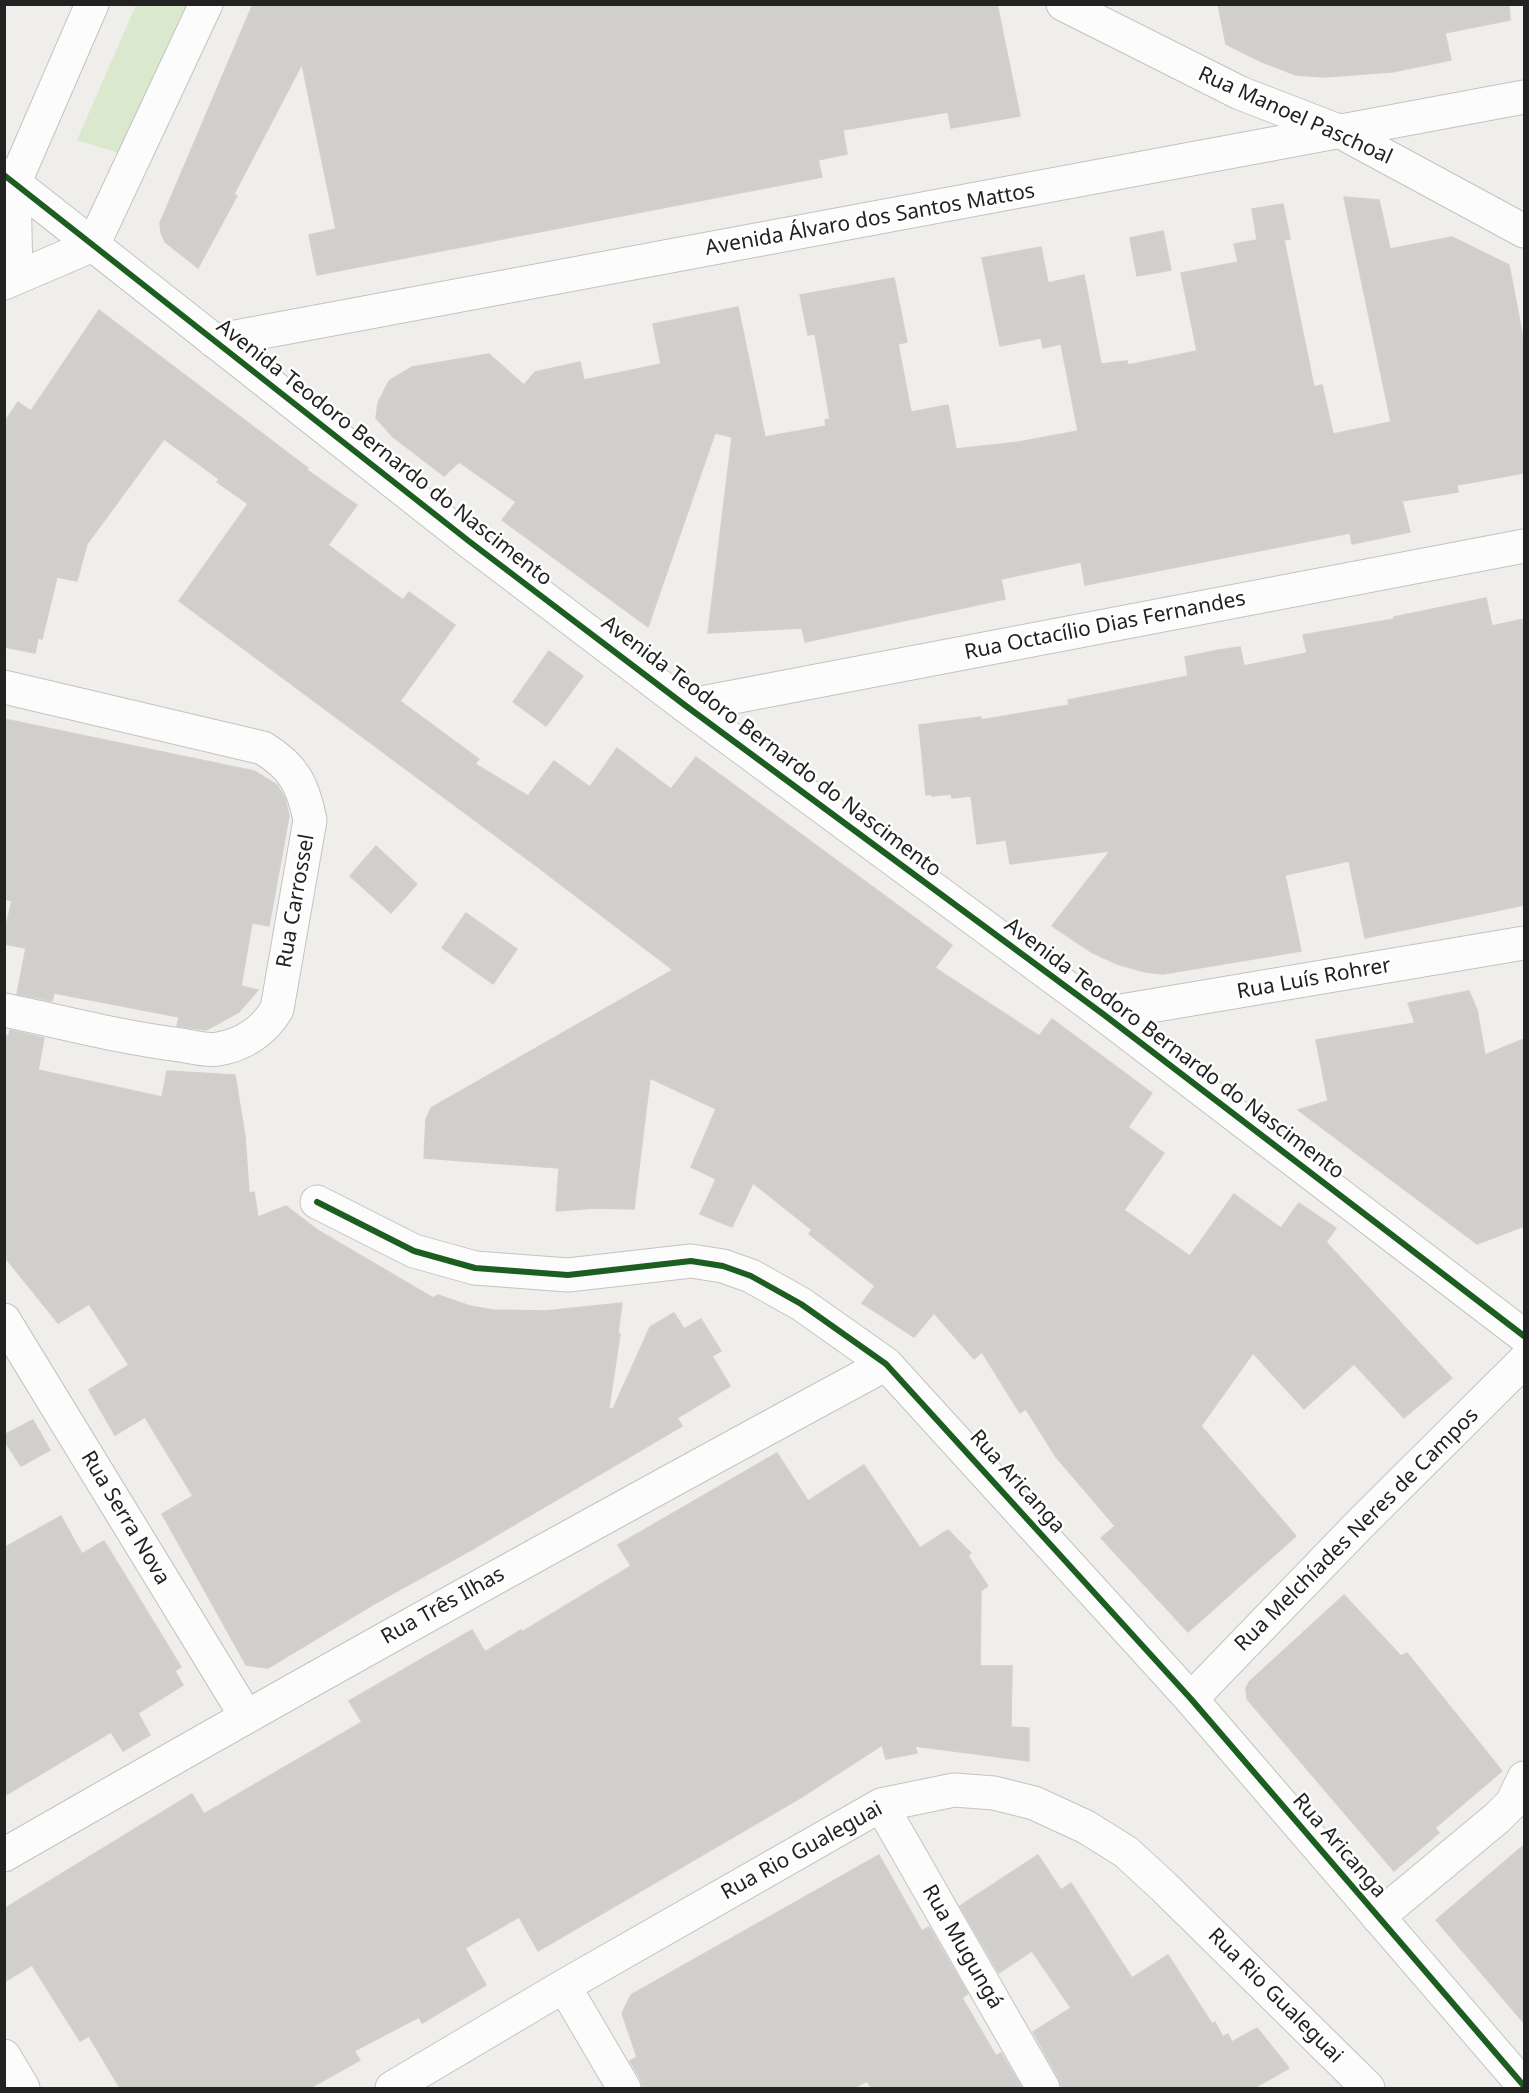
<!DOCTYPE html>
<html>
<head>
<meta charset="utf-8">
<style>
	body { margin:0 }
	#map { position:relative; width:1529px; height:2093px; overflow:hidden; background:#f0eeeb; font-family:"Noto Sans",sans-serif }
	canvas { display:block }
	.frame { position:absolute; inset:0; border:6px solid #222; pointer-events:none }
</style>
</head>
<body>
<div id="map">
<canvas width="1529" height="2093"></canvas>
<div class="frame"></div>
</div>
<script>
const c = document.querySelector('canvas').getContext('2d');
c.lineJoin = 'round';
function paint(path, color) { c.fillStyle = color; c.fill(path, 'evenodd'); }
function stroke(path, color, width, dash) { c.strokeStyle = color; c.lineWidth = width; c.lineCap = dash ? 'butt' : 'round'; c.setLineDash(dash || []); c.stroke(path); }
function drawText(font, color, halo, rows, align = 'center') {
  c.font = font + ' "Noto Sans",sans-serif'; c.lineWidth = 5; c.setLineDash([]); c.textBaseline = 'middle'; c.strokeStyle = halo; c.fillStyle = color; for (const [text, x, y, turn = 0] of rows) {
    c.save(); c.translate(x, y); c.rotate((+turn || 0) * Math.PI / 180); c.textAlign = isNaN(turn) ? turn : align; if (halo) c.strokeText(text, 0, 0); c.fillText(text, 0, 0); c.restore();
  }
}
paint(new Path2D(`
	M 136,5 L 190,5 L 125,155 L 77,140 Z`), '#dae8ce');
const building = new Path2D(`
	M 253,4 L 997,4 L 1020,116 L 951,128 L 948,112 L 843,130 L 847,154 L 818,160 L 822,177 L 317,275 L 309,235 L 336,229 L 302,64 L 234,194 L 237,196 L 198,268 L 165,242 L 161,233 L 160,223 Z
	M 1218,4 L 1509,4 L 1510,20 L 1445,33 L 1451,60 L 1392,72 L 1324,77 L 1296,75 L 1262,62 L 1226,44 Z
	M 1344,197 L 1379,200 L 1390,249 L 1452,237 L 1509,265 L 1524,343 L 1524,473 L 1457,485 L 1458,492 L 1402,501 L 1410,532 L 1352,544 L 1350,533 L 1085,585 L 1081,562 L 1001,579 L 1005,599 L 805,642 L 802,628 L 708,633 L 732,437 L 715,433 L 648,627 L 502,520 L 516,502 L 459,462 L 444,476 L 393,437 L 376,418 L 378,403 L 389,381 L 412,367 L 489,354 L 524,385 L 535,372 L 580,362 L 584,380 L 661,364 L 653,324 L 738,307 L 765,437 L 826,426 L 825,420 L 830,419 L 815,334 L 808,335 L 800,295 L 894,278 L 907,342 L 898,344 L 911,412 L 948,405 L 956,449 L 1019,442 L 1078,431 L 1061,344 L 1043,348 L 1041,338 L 1000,346 L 982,258 L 1041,247 L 1048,283 L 1084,275 L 1101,364 L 1127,361 L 1128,365 L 1197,351 L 1181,273 L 1238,262 L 1234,244 L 1257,240 L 1252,209 L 1283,204 L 1290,239 L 1284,240 L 1314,387 L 1322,385 L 1333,434 L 1391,422 Z
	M 1163,231 L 1171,270 L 1137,276 L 1130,238 Z
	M 99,310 L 308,468 L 307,470 L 357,505 L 328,545 L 403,600 L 409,592 L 455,625 L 400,701 L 479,759 L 475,764 L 528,796 L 554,761 L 590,787 L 617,748 L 671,789 L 696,757 L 952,945 L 935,968 L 1039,1036 L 1052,1019 L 1152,1093 L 1128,1127 L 1164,1153 L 1124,1210 L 1190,1256 L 1234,1194 L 1281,1228 L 1299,1203 L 1336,1228 L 1326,1242 L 1452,1378 L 1404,1418 L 1354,1364 L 1304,1409 L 1253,1353 L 1201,1426 L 1296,1536 L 1188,1632 L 1101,1538 L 1115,1526 L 1056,1457 L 1026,1409 L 1020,1413 L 982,1352 L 974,1359 L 934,1313 L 914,1337 L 862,1303 L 875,1286 L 809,1234 L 812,1230 L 753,1183 L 732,1227 L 700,1214 L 716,1179 L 691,1167 L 716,1109 L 650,1078 L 634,1209 L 595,1208 L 556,1211 L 559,1168 L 424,1158 L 426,1119 L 431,1108 L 673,970 L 535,865 L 179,601 L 248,504 L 217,482 L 219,479 L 164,439 L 87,544 L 77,581 L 57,577 L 42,639 L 38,638 L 35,653 L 4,647 L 4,423 L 18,402 L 31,411 Z
	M 1486,598 L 1492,626 L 1524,619 L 1524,905 L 1365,938 L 1349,861 L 1285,875 L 1301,951 L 1163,974 L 1145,972 L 1117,964 L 1091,952 L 1052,926 L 1110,851 L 1010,864 L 1006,840 L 977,844 L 971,796 L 952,798 L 951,794 L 932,796 L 932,794 L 926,795 L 919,725 L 981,717 L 981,720 L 1069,705 L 1068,700 L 1188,676 L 1185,657 L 1219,650 L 1240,647 L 1244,666 L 1307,653 L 1303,635 L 1394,619 L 1394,617 Z
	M 549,651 L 583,676 L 546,726 L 513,702 Z
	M 4,719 L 254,771 L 277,785 L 285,798 L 289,816 L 269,926 L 252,923 L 241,986 L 258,990 L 239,1012 L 206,1030 L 177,1026 L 179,1017 L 54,993 L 52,1001 L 17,994 L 26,948 L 4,944 L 4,934 L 12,901 L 4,899 Z
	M 376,846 L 417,884 L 391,913 L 350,876 Z
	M 466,913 L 517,949 L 493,984 L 442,948 Z
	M 1469,991 L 1477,1010 L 1485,1055 L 1524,1039 L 1524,1226 L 1477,1244 L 1298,1110 L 1328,1101 L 1316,1040 L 1415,1023 L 1408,1003 Z
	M 10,1030 L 44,1038 L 38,1070 L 162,1097 L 167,1071 L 235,1075 L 245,1136 L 249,1193 L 254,1192 L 258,1217 L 286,1206 L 319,1231 L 433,1298 L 438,1295 L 470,1306 L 493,1310 L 546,1311 L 622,1303 L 618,1333 L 620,1334 L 609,1408 L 613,1409 L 650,1327 L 674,1313 L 684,1329 L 701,1319 L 721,1351 L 712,1356 L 730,1386 L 677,1418 L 682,1426 L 471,1550 L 374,1604 L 268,1668 L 246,1665 L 162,1514 L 193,1496 L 145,1417 L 115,1435 L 89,1390 L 129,1365 L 89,1304 L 58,1323 L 4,1256 L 4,1035 L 9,1036 Z
	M 33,1420 L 50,1450 L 21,1466 L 4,1440 L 4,1435 Z
	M 777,1453 L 808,1501 L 864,1465 L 920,1548 L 948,1530 L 971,1553 L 968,1556 L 988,1586 L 981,1591 L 980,1666 L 1012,1666 L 1011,1727 L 1029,1728 L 1029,1761 L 915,1746 L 917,1753 L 886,1759 L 882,1745 L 800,1798 L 538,1951 L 519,1917 L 465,1948 L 486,1985 L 422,2023 L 419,2017 L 354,2051 L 360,2060 L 310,2088 L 120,2088 L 89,2036 L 80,2041 L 32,1965 L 4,1982 L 4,1909 L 192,1794 L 204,1814 L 362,1722 L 349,1701 L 472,1630 L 485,1652 L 521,1630 L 522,1632 L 631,1566 L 618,1545 Z
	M 61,1516 L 82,1554 L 104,1541 L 181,1667 L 175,1671 L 183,1685 L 138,1713 L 150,1735 L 123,1751 L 111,1732 L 4,1796 L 4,1548 Z
	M 1344,1595 L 1401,1656 L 1407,1653 L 1502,1771 L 1435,1828 L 1439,1833 L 1394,1871 L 1247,1699 L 1246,1688 L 1249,1682 Z
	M 1524,1845 L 1524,2023 L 1436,1920 Z
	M 879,1855 L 922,1931 L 929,1927 L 968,1994 L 962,1998 L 996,2056 L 1001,2053 L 1022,2088 L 871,2088 L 867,2081 L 854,2088 L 643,2088 L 640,2078 L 630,2061 L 637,2057 L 622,2013 L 631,1995 Z
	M 1038,1855 L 1061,1890 L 1071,1883 L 1132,1978 L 1168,1955 L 1212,2024 L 1215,2022 L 1223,2037 L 1228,2034 L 1232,2042 L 1257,2028 L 1289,2068 L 1254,2088 L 1062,2088 L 1059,2079 L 1033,2032 L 1071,2008 L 1032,1951 L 999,1973 L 960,1906 Z`);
paint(building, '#d1cfcc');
stroke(building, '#d3d0cd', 1.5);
const minor = new Path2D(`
	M 1063,4 L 1240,93 L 1341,132 L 1524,231
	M 214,341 L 1524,97
	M 4,687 L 263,748 C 294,767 303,785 310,820 L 277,1009 C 264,1031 243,1045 218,1049 C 207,1051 192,1047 181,1045 C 122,1038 63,1022 4,1010
	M 686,706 L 1524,546
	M 1103,1014 L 1524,943
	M 317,1202 L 414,1251 L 475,1268 L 568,1275 L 691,1261 L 723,1266 L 751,1276 L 801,1304 L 886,1364 L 1191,1699
	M 4,1320 L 246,1716
	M 881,1805 L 1043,2088
	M 4,1855 C 296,1687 590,1524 886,1364
	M 1378,1917 L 1497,1818 L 1512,1803 L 1524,1778
	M 564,1986 L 624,2088
	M 4,2056 L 23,2088
	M 392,2088 L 564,1986 L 881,1805 L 954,1790 L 994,1793 L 1034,1803 L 1086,1827 L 1126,1852 L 1164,1887 L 1368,2088`);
const tertiary = new Path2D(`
	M 4,175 L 470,542 L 686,706 L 1103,1014 L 1524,1336
	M 16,277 L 14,184 L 92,4
	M 4,283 L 93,245 L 206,4
	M 1524,1361 L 1361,1523 L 1191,1699 L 1524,2086`);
stroke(minor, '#c3c3c1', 35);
stroke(tertiary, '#c3c3c1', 35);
stroke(minor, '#fdfcfc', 33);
stroke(tertiary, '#fdfcfc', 33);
stroke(new Path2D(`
	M 4,175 L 470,542 L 686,706 L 1103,1014 L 1524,1336
	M 317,1202 L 414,1251 L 475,1268 L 568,1275 L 691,1261 L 723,1266 L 751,1276 L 801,1304 L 886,1364 L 1191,1699 L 1524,2086`), '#1b5e20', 6);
drawText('21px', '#222', '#fff', [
	["Rua Manoel Paschoal",1295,116,24],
	["Avenida Álvaro dos Santos Mattos",870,220,-10],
	["Avenida Teodoro Bernardo do Nascimento",384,453,38],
	["Rua Octacílio Dias Fernandes",1105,626,-11],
	["Avenida Teodoro Bernardo do Nascimento",771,747,37],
	["Rua Carrossel",296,901,-80],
	["Rua Luís Rohrer",1314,979,-10],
	["Avenida Teodoro Bernardo do Nascimento",1174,1049,37],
	["Rua Aricanga",1017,1482,48],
	["Rua Serra Nova",125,1518,59],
	["Rua Melchíades Neres de Campos",1357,1530,-45],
	["Rua Três Ilhas",443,1606,-29],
	["Rua Aricanga",1339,1846,49],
	["Rua Rio Gualeguai",802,1851,-29],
	["Rua Mugungá",962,1947,60],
	["Rua Rio Gualeguai",1275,1996,45]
]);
</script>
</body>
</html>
